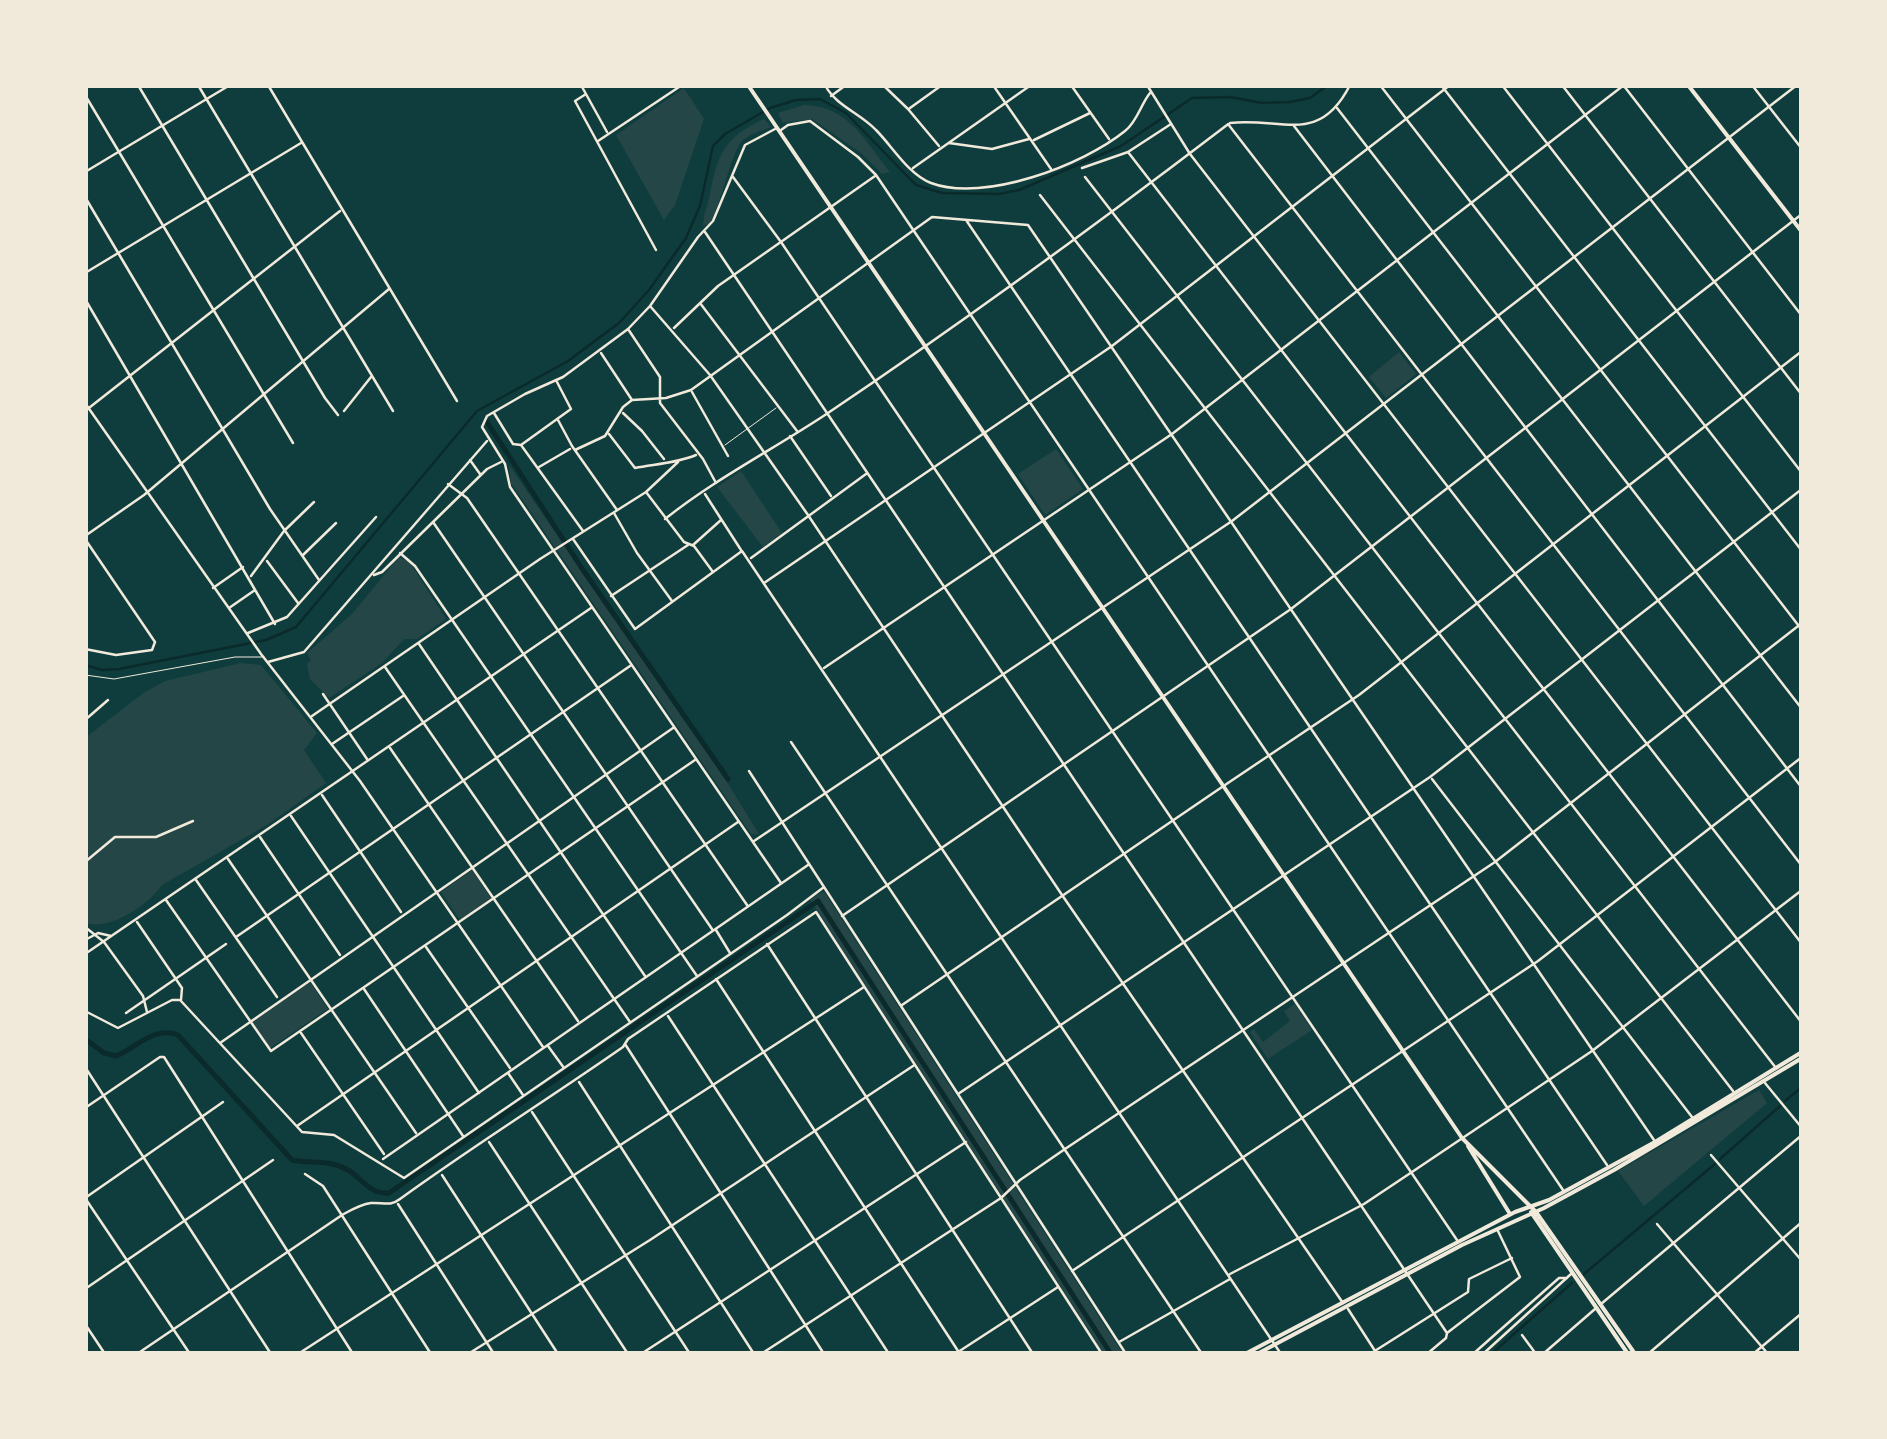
<!DOCTYPE html>
<html>
<head>
<meta charset="utf-8">
<style>
	body { margin:0 }
	#map { position:relative; width:1887px; height:1439px; overflow:hidden; background:#0f3d3e; font-family:"Golos Text",sans-serif }
	canvas { display:block }
	.frame { position:absolute; inset:0; border:88px solid #f1e9da; pointer-events:none }
</style>
</head>
<body>
<div id="map">
<canvas width="1887" height="1439"></canvas>
<div class="frame"></div>
</div>
<script>
const c = document.querySelector('canvas').getContext('2d');
c.lineJoin = 'round';
function paint(path, color) { c.fillStyle = color; c.fill(path, 'evenodd'); }
function stroke(path, color, width, dash) { c.strokeStyle = color; c.lineWidth = width; c.lineCap = dash ? 'butt' : 'round'; c.setLineDash(dash || []); c.stroke(path); }
paint(new Path2D(`
	M 684,88 L 704,119 L 675,205 L 664,220 L 616,135 Z
	M 804,105 C 850,107 863,139 890,172 L 882,174 L 861,153 L 812,119 L 783,123 L 778,113 Z
	M 764,119 L 771,127 C 762,131 749,134 742,141 C 730,156 722,202 710,223 L 703,226 C 703,215 708,205 710,194 C 718,153 724,138 764,119 Z
	M 1399,352 L 1416,374 L 1386,398 L 1369,377 Z
	M 1056,449 L 1083,489 L 1045,515 L 1018,474 Z
	M 509,465 L 727,782 L 759,834 L 751,834 L 511,483 Z
	M 741,471 L 782,533 L 763,547 L 717,487 Z
	M 399,557 L 409,561 L 446,619 L 417,639 L 404,639 L 382,663 L 329,698 L 310,679 L 307,664 L 311,660 L 307,653 L 352,614 Z
	M 241,663 L 261,665 L 317,733 L 304,750 L 326,783 L 267,825 L 162,885 C 148,905 114,928 89,924 L 85,920 L 85,738 L 142,694 L 165,681 Z
	M 472,870 L 491,898 L 460,920 L 441,892 Z
	M 821,892 L 825,893 L 1123,1354 L 1104,1354 L 810,900 Z
	M 310,982 L 328,1009 L 270,1048 L 252,1022 Z
	M 1295,1004 L 1312,1030 L 1268,1059 L 1250,1032 L 1254,1029 L 1263,1042 L 1290,1021 L 1284,1011 Z
	M 1759,1090 L 1767,1103 L 1644,1206 L 1618,1171 Z`), '#244646');
stroke(new Path2D(`
	M 85,665 L 102,670 L 119,669 L 266,640 L 296,627 L 477,411 L 568,361 L 619,323 L 649,290 L 686,238 L 700,206 L 713,146 L 725,134 L 770,108 L 796,100 L 820,99 L 846,113 L 916,185 L 942,193 L 999,194 L 1019,190 L 1121,146 L 1192,98 L 1230,97 L 1262,103 L 1290,102 L 1310,98 L 1328,85
	M 1785,1101 L 1802,1087
	M 1720,1159 L 1780,1106
	M 1584,1274 L 1715,1164
	M 1491,1354 L 1572,1283`), '#0a2a2b', 2.5);
stroke(new Path2D(`
	M 487,422 L 581,567 L 728,779
	M 85,1039 L 104,1053 L 116,1056 C 138,1047 153,1026 178,1035 L 292,1160 C 312,1164 329,1159 348,1170 C 363,1179 370,1195 389,1193 L 818,901 L 1111,1354`), '#0a2a2b', 5);
stroke(new Path2D(`
	M 725,445 L 776,408
	M 85,675 L 114,679 L 235,657 L 264,657`), '#f1e9da', 1);
stroke(new Path2D(`
	M 138,85 L 325,398 L 338,415
	M 198,85 L 393,411
	M 268,85 L 457,401
	M 581,85 L 607,132
	M 825,85 C 836,106 860,113 876,130 C 892,146 909,175 931,183 C 984,203 1083,165 1125,131 C 1137,122 1141,104 1150,93
	M 883,85 L 908,109 L 939,146
	M 993,85 L 1051,169
	M 1071,85 L 1109,139
	M 1380,85 L 1802,630
	M 1441,85 L 1802,551
	M 1502,85 L 1802,473
	M 1562,85 L 1802,395
	M 1752,85 L 1802,149
	M 1624,86 L 1802,316
	M 586,94 L 575,101 L 656,250
	M 85,95 L 293,443
	M 831,96 L 846,85
	M 910,108 L 942,85
	M 1337,108 L 1802,709
	M 1230,123 C 1282,117 1319,146 1350,85
	M 1228,124 L 1802,866
	M 1294,126 L 1802,788
	M 775,129 L 745,145 L 713,221 L 698,237 L 650,306 L 628,329 L 563,377 L 525,394 L 487,416 L 482,427 L 505,464 L 510,487 L 781,883
	M 781,130 L 788,125 L 810,121 L 858,157 L 876,175 L 1563,1190
	M 1034,140 L 1090,113
	M 598,141 L 682,85
	M 949,143 L 992,149 L 1029,139
	M 1128,152 L 1802,1023
	M 913,168 L 1031,85
	M 1082,168 L 1128,152 L 1171,124
	M 85,172 L 230,85
	M 733,177 L 781,242 L 1457,1240
	M 1085,177 L 1776,1068
	M 1040,195 L 1733,1091
	M 85,197 L 270,509 L 319,580
	M 966,220 L 1607,1165
	M 705,232 L 1447,1333
	M 85,273 L 301,143
	M 85,299 L 275,624
	M 700,303 L 797,431
	M 650,306 L 710,375 L 808,515 L 1062,895 L 1343,1303
	M 674,328 L 718,286 L 875,176
	M 628,329 L 660,377 L 660,403 L 703,459 L 716,483
	M 601,353 L 632,400
	M 692,392 L 728,456
	M 85,403 L 261,654 L 360,781 L 543,1047
	M 85,411 L 340,211
	M 344,411 L 371,377
	M 494,413 L 513,444 L 521,445 L 571,409 L 557,382
	M 623,413 L 642,431 L 664,459
	M 558,420 L 572,446 L 617,510
	M 609,434 L 635,468 C 656,464 677,463 696,455
	M 790,436 L 831,496
	M 521,445 L 583,531
	M 575,450 L 605,436 L 623,407 L 632,400 L 666,398 L 691,390 L 932,217 L 1028,225 L 1654,1140
	M 470,460 L 480,474
	M 539,467 L 570,449
	M 448,484 L 467,498 L 747,905
	M 646,492 L 684,542 L 694,546 L 713,572
	M 705,494 L 741,550
	M 614,513 L 637,553 L 672,601
	M 665,519 C 715,479 772,450 825,415 C 962,323 1096,225 1227,125
	M 433,522 L 712,929
	M 85,536 L 144,495 L 389,289
	M 85,539 L 155,642 L 152,650 L 116,655 L 85,649
	M 573,539 L 635,629 L 742,551 L 1281,1354
	M 693,545 L 721,520
	M 400,553 L 415,566 L 697,976
	M 303,555 L 336,523
	M 751,558 L 866,474
	M 267,561 L 298,603
	M 374,575 L 382,572 L 487,469 L 501,462
	M 251,576 L 284,531 L 314,502
	M 764,583 L 1112,346 L 1450,85
	M 213,588 L 243,567
	M 611,596 L 688,545
	M 229,608 L 255,590
	M 248,633 L 287,617 L 376,517
	M 419,644 L 645,976
	M 268,662 L 304,652 L 487,441
	M 385,667 L 630,1022
	M 824,668 L 1172,434 L 1624,85
	M 323,694 L 367,759
	M 312,716 L 540,559 L 646,492 L 678,462
	M 85,720 L 108,700
	M 791,742 L 1202,1354
	M 332,744 L 403,696
	M 390,748 L 578,1021
	M 749,771 L 1126,1354
	M 1432,779 L 1692,1117
	M 322,795 L 401,912
	M 291,816 L 479,1093
	M 260,837 L 340,955
	M 754,841 L 1232,521 L 1797,85
	M 228,859 L 416,1133
	M 85,862 L 115,837 L 156,837 L 193,821
	M 196,880 L 277,997
	M 166,900 L 271,1051 L 695,760
	M 842,916 L 1291,609 L 1802,214
	M 137,922 L 182,988 L 181,1000
	M 85,927 L 104,942 L 143,996 L 147,1012
	M 716,930 L 730,953
	M 236,937 L 630,666
	M 85,940 L 98,933 L 111,936
	M 767,944 L 1033,1354
	M 426,947 L 510,1068
	M 85,954 L 591,608
	M 716,979 L 960,1354
	M 364,989 L 463,1136
	M 181,1001 L 302,1132 L 334,1135 L 404,1178 L 787,915 L 824,887
	M 902,1005 L 1222,787
	M 85,1011 L 118,1028 L 172,1000 L 179,1000
	M 126,1013 L 226,944
	M 668,1016 L 889,1354
	M 301,1033 L 384,1154
	M 220,1043 L 673,728
	M 625,1044 L 824,1354
	M 548,1046 L 564,1068
	M 85,1067 L 271,1354
	M 508,1073 L 523,1095
	M 579,1082 L 754,1354
	M 1765,1083 L 1802,1128
	M 958,1094 L 1430,777 L 1802,489
	M 85,1108 L 160,1057 L 164,1057 L 353,1354
	M 532,1112 L 690,1354
	M 297,1126 L 738,822
	M 489,1142 L 628,1354
	M 1711,1155 L 1802,1261
	M 383,1159 L 808,865
	M 305,1174 L 323,1186 L 431,1354
	M 442,1175 L 558,1354
	M 85,1198 L 190,1354
	M 85,1198 L 223,1102
	M 398,1204 L 494,1354
	M 1657,1224 L 1768,1354
	M 1072,1271 L 1538,961 L 1802,757
	M 1230,1274 L 1364,1204 L 1412,1172 L 1592,1051 L 1802,890
	M 85,1289 L 273,1160
	M 1348,1309 L 1377,1354
	M 85,1324 L 105,1354
	M 1522,1335 L 1536,1354
	M 1119,1342 L 1230,1279
	M 137,1354 L 342,1215 C 351,1210 361,1204 371,1203 C 382,1202 390,1207 400,1199 C 473,1146 550,1098 623,1047 L 628,1039 L 816,912 L 1102,1354
	M 298,1354 L 864,987
	M 468,1354 L 650,1240 L 913,1066
	M 641,1354 L 966,1142
	M 761,1354 L 1001,1198 L 1020,1180 L 1065,1149 L 1495,862 L 1802,623
	M 955,1354 L 1058,1287
	M 1370,1354 L 1468,1292 L 1469,1279 L 1512,1258
	M 1427,1354 L 1446,1338 L 1447,1333 L 1520,1277 L 1497,1229
	M 1473,1354 L 1559,1278 L 1567,1278
	M 1483,1354 L 1571,1274
	M 1543,1354 L 1595,1309
	M 1648,1354 L 1802,1222
	M 1753,1354 L 1802,1313`), '#f1e9da', 2.5);
stroke(new Path2D(`
	M 1147,85 L 1190,154 L 1802,944
	M 1225,785 L 1359,695 L 1802,351
	M 1601,1304 L 1802,1135`), '#f1e9da', 2.5);
stroke(new Path2D(`
	M 748,85 L 1462,1138 L 1536,1212 L 1635,1354
	M 1688,85 L 1802,232
	M 1468,1146 L 1510,1214
	M 1531,1212 L 1628,1354
	M 1245,1354 L 1515,1212 L 1549,1200 L 1655,1142 L 1802,1052
	M 1257,1354 L 1462,1245 L 1544,1208 L 1614,1170 L 1802,1058`), '#f1e9da', 4);
</script>
</body>
</html>
